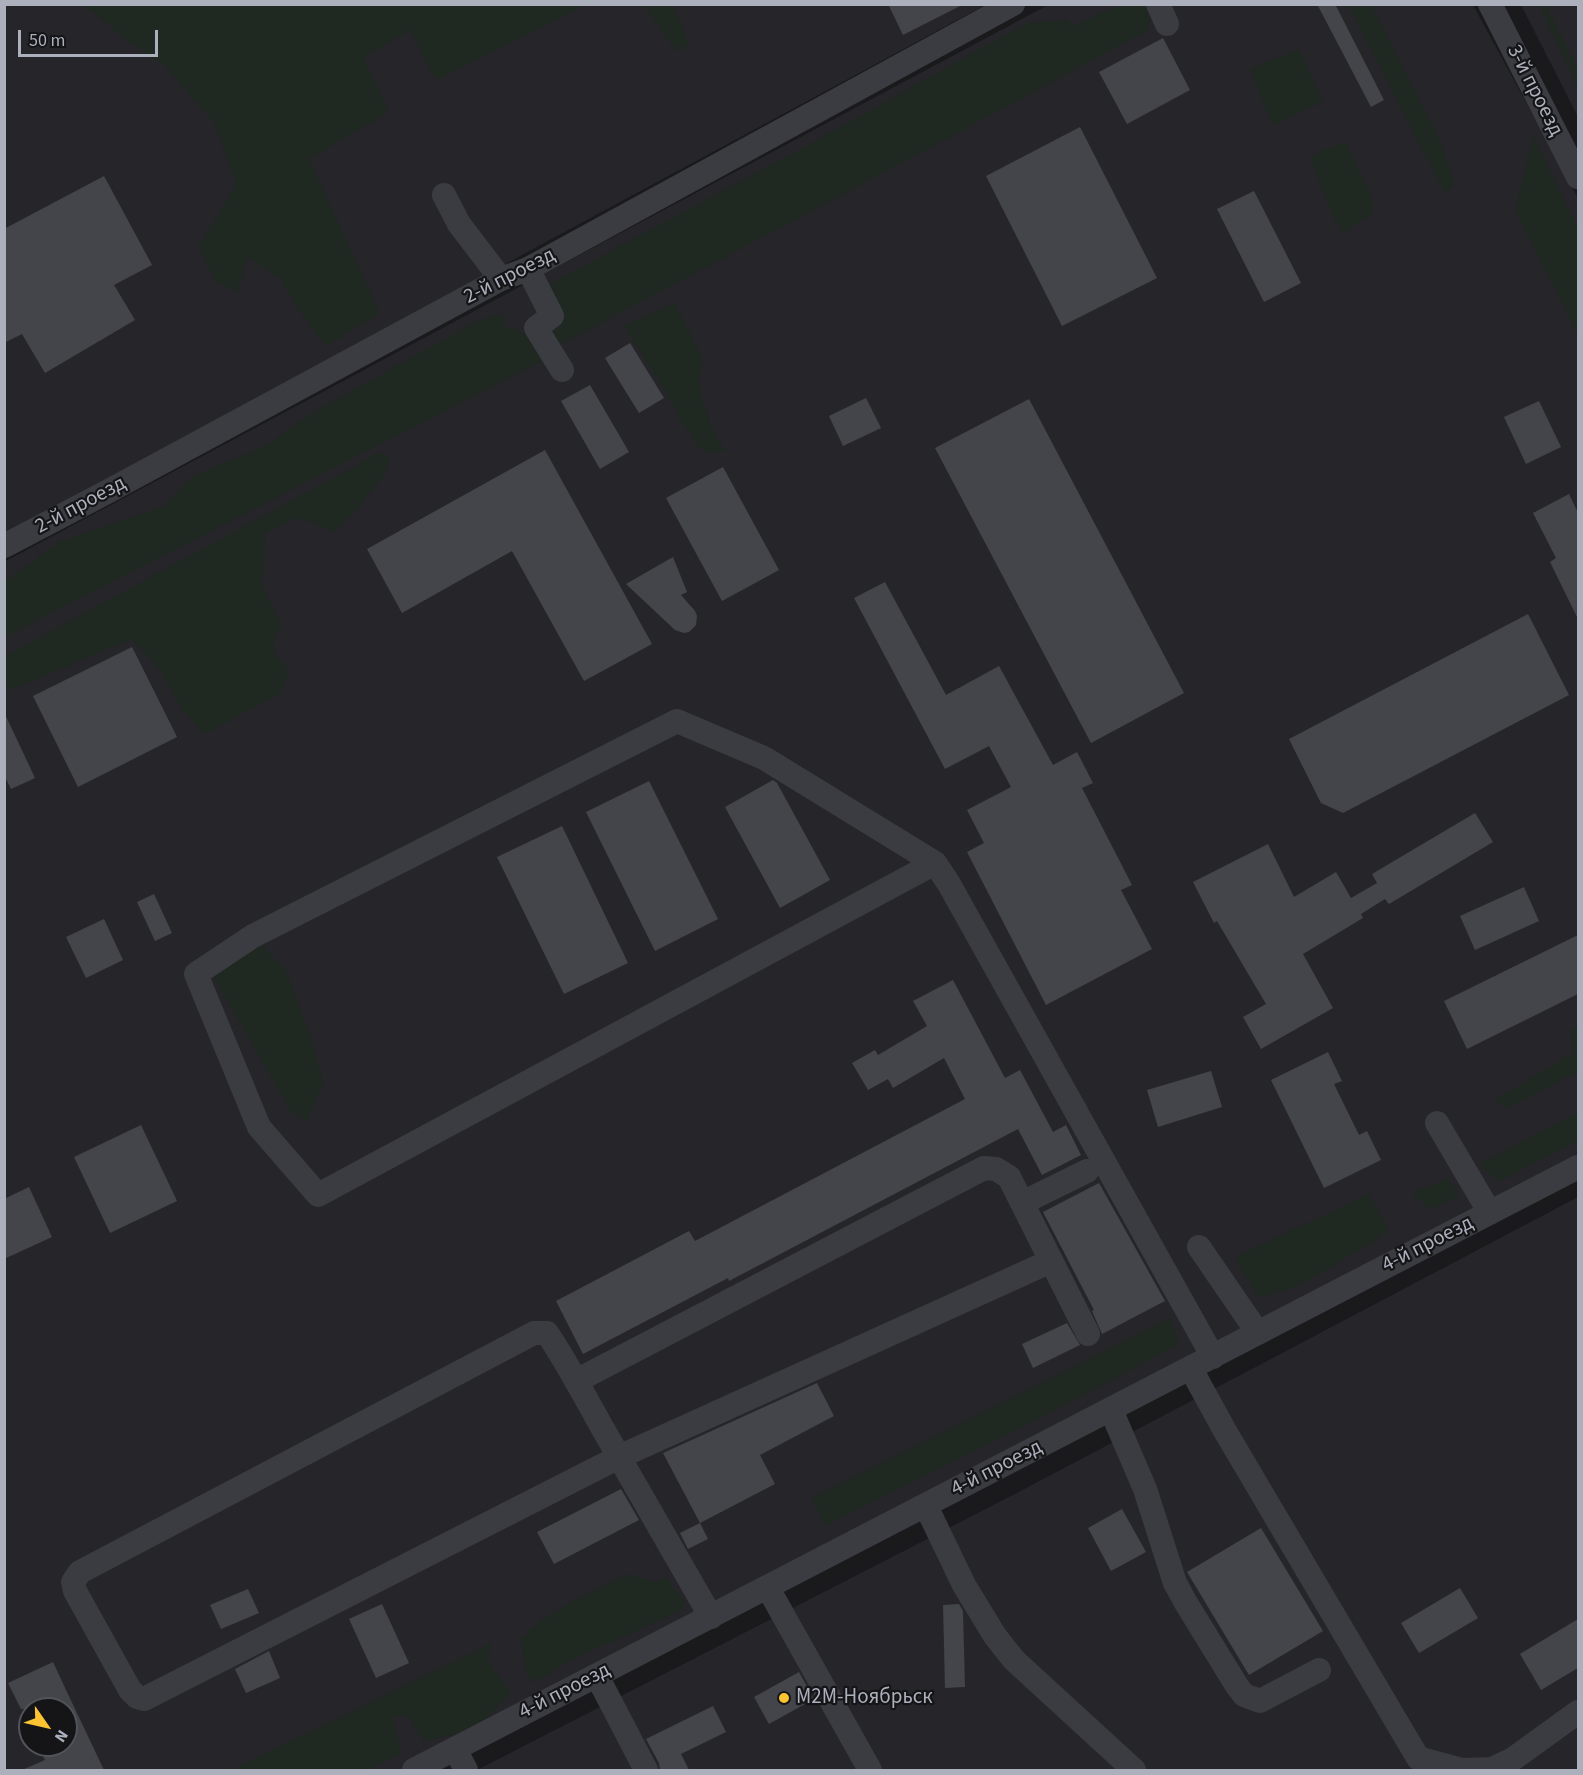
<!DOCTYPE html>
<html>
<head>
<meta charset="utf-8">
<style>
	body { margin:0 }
	#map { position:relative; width:1583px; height:1775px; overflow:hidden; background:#1a1a1d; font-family:"Source Sans 3",sans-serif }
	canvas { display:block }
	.frame { position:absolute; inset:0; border:6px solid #acb0bd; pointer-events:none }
	.north { position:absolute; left:18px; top:1697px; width:60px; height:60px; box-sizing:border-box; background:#151518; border:2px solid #51535a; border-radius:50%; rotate:124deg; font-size:16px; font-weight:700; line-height:24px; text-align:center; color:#acb0bd }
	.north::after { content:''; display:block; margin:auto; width:21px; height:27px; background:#fcc433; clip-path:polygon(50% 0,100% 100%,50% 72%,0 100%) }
	.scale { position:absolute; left:18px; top:30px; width:140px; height:27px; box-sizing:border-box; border:3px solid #acb0bd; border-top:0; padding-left:8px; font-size:18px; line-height:21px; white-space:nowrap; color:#acb0bd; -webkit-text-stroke:4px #151518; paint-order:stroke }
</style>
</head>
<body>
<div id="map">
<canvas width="1583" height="1775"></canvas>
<div class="frame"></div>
<div class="north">N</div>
<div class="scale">50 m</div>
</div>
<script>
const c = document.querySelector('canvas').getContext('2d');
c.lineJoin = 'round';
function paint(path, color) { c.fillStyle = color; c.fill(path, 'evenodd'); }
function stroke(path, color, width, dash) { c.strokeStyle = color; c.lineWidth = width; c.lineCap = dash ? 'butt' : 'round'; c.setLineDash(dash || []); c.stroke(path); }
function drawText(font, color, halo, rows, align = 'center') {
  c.font = font + ' "Source Sans 3",sans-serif'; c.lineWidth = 4.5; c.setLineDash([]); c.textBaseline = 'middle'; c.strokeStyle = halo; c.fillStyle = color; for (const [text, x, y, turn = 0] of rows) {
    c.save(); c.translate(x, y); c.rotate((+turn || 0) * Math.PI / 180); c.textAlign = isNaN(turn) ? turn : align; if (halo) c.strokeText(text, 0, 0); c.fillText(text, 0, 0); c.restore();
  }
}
paint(new Path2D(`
	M 5,5 L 985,5 L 5,534 Z
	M 1048,5 L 1473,5 L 1578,198 L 1578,1156 L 405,1770 L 5,1770 L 4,562 ZM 30,1709 L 66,1709 L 66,1745 L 30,1745 Z
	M 1521,5 L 1578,5 L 1578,117 Z
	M 1578,1197 L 1578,1770 L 477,1770 L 1011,1496 Z`), '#26262a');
paint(new Path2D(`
	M 84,5 L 586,5 L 436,80 L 410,30 L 364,58 L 389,112 L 309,159 L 380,313 L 326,346 L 298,309 L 278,276 L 247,258 L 237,293 L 215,281 L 199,246 L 236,185 L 215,124 L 165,66 L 128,41 Z
	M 644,5 L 673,5 L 689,44 L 676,51 Z
	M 1119,5 L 1144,5 C 1149,13 1152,20 1148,30 C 952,137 755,241 558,346 L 546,330 L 554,305 L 550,284 L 817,140 L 1027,23 L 1069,20 L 1069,28 Z
	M 1348,5 L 1371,5 L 1440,140 L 1455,184 L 1445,193 Z
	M 1539,5 L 1546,5 L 1578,71 L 1578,87 Z
	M 1299,49 L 1323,102 L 1272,125 L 1250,69 Z
	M 1533,136 L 1578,229 L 1578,334 L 1515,211 Z
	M 1345,141 L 1372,197 L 1373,213 L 1343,233 L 1332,215 L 1310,157 Z
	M 675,303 L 703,359 L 699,379 L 703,403 L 713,432 L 725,450 L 712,453 L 701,449 L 681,421 L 668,395 L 624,326 Z
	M 502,313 L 504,327 C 529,330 532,340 542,361 L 5,637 L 4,582 L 61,541 L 164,506 L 193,476 L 265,446 L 312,413 L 477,321 Z
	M 381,452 L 391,459 L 383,477 L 354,512 L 334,532 L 299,518 L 265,532 L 262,586 L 282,626 C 266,650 274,652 290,672 L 278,695 L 204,734 L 182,709 L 160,670 L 132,639 L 10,690 L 5,679 L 5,656 Z
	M 260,943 L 285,969 L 310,1034 L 323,1082 L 307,1121 L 292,1113 L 214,977 Z
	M 1578,1028 L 1578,1071 L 1508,1108 L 1495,1101 L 1574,1052 L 1570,1031 Z
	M 1578,1113 L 1578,1140 L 1507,1178 L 1495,1180 L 1479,1164 Z
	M 1447,1178 L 1460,1195 L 1431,1210 L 1412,1194 Z
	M 1369,1194 L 1388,1230 L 1375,1241 L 1295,1288 L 1258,1297 L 1235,1257 Z
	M 1170,1318 L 1179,1344 L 1088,1393 L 825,1526 L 812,1498 Z
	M 629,1574 L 652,1582 L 666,1578 L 686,1603 L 676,1613 L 586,1653 L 531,1683 L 526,1670 L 521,1639 L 541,1620 L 573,1601 Z
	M 492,1643 L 487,1660 L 511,1692 L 477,1728 L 424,1742 L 409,1716 L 392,1717 L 402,1753 L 369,1770 L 232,1770 Z`), '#1f2821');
paint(new Path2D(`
	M 888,4 L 964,4 L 903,35 Z
	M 1317,4 L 1335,4 L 1384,100 L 1371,107 Z
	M 1163,38 L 1190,90 L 1127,124 L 1099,72 Z
	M 1080,127 L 1157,278 L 1062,326 L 986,176 Z
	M 104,176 L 152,265 L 114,285 L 135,320 L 45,373 L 22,334 L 4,343 L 4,229 Z
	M 1254,191 L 1301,283 L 1264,302 L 1217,209 Z
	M 630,343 L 664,398 L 639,413 L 605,358 Z
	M 590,385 L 629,452 L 600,469 L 561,401 Z
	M 866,398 L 881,428 L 843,446 L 829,416 Z
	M 1029,399 L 1184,693 L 1091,743 L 935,448 Z
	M 1539,401 L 1561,447 L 1526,464 L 1504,417 Z
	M 545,450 L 652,644 L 584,681 L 512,551 L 402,613 L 367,549 Z
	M 723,467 L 779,570 L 722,601 L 666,498 Z
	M 1569,494 L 1578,513 L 1578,619 L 1550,562 L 1556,558 L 1533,513 Z
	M 673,557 L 687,592 L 681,595 L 695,611 L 697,616 L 696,625 L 689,632 L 684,633 L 675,630 L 626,584 Z
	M 885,582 L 946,695 L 999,666 L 1053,765 L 1077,752 L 1093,783 L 1082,788 L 1132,885 L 1121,890 L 1152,949 L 1046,1005 L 967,852 L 984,843 L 967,810 L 1011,787 L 989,746 L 945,769 L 854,598 Z
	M 1528,614 L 1569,695 L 1343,813 L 1321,803 L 1289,739 Z
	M 132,647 L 177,737 L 78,787 L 33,696 Z
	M 4,712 L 35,778 L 11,789 L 4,775 Z
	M 773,780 L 777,783 L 830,880 L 780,908 L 725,807 Z
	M 649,781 L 718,919 L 655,951 L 586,812 Z
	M 1475,813 L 1493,842 L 1389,904 L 1385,899 L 1361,914 L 1363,918 L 1303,954 L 1333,1008 L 1261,1049 L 1243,1017 L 1266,1004 L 1217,921 L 1214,923 L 1193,882 L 1268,844 L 1294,897 L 1336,872 L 1351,898 L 1377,883 L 1372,874 Z
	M 562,826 L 628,963 L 564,994 L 497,857 Z
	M 1524,887 L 1539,921 L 1475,950 L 1460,916 Z
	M 154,894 L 172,933 L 155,941 L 137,902 Z
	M 104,919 L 123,960 L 86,978 L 66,937 Z
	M 1578,935 L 1578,994 L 1467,1049 L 1444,1001 Z
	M 953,980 L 1005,1078 L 1020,1070 L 1053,1132 L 1066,1125 L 1081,1155 L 1042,1175 L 1018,1129 L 729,1281 L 728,1278 L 583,1354 L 556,1301 L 689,1231 L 695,1241 L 965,1099 L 944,1058 L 893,1088 L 888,1079 L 868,1090 L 852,1063 L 875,1050 L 878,1055 L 927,1026 L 913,1001 Z
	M 1328,1052 L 1342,1081 L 1334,1084 L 1359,1135 L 1367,1131 L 1381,1160 L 1324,1188 L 1271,1080 Z
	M 1211,1071 L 1222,1107 L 1158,1127 L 1147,1090 Z
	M 141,1125 L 177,1201 L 110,1233 L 74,1157 Z
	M 1099,1183 L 1165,1301 L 1102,1334 L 1092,1311 L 1094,1310 L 1043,1212 Z
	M 29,1187 L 52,1237 L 4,1259 L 4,1199 Z
	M 1067,1323 L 1080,1345 L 1033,1368 L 1022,1344 Z
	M 817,1383 L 834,1416 L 760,1455 L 775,1484 L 700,1523 L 663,1453 Z
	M 621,1489 L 639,1520 L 554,1564 L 537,1532 Z
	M 1122,1509 L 1146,1552 L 1111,1571 L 1088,1528 Z
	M 700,1523 L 708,1539 L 688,1549 L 680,1533 Z
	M 1261,1528 L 1323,1631 L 1249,1675 L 1187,1572 Z
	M 1460,1588 L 1478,1618 L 1419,1653 L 1401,1623 Z
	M 248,1589 L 259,1613 L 221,1629 L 210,1605 Z
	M 382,1604 L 409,1663 L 376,1678 L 349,1619 Z
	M 959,1604 L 963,1611 L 965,1687 L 945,1688 L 943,1605 Z
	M 1578,1619 L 1578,1668 L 1541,1690 L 1520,1654 Z
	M 269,1651 L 280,1678 L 246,1693 L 235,1669 Z
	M 53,1662 L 66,1690 L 104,1770 L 22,1770 L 45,1760 L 38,1745 L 66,1745 L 66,1709 L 21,1709 L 8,1683 Z
	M 799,1672 L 814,1699 L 769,1724 L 754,1697 Z
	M 713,1706 L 726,1732 L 681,1754 L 689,1770 L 660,1770 L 659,1763 L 646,1739 Z`), '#44454a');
stroke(new Path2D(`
	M 1158,4 L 1167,24
	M 1490,4 L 1578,177
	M 444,195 L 459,224 L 501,279
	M 528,269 L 552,316 L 536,328 L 562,370
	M 4,546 L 105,493 L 501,279 L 528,269 L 1013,4
	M 935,863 L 318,1195 L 259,1127 L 196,974 L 253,936 L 677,721 L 764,758 L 935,863 L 949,884 L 1213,1357
	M 1437,1123 L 1490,1213
	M 1022,1203 L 1087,1171
	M 1199,1247 L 1258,1333
	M 1191,1369 L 1225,1431 L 1418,1758 L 1462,1770
	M 576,1381 L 984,1168 L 996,1169 L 1009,1177 L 1088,1334
	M 1111,1410 L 1145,1489 L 1175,1583 L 1186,1603 L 1237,1686 L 1244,1695 L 1260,1701 L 1319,1670
	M 926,1506 L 964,1585 L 995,1636 L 1014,1660 L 1134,1770
	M 768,1588 L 870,1770
	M 711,1617 C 675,1555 639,1492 603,1429 C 585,1397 568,1364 547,1333 L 534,1333 L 80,1572 L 73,1582 L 75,1591 L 130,1690 L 137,1697 L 144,1699 L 619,1457 L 1051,1261
	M 597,1676 L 646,1770
	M 455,1749 L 466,1770
	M 414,1770 L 1578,1167
	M 1463,1770 L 1492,1769 L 1513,1759 L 1578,1712`), '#3b3c42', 24);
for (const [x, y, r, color] of [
	[784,1698,6,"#fcc433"]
]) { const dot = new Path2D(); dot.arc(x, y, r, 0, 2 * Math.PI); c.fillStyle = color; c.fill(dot); stroke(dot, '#151518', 2); }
drawText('21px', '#acb0bd', '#151518', [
	["3-й проезд",1534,91,63],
	["2-й проезд",510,277,-27],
	["2-й проезд",81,506,-28],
	["4-й проезд",1428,1245,-27],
	["4-й проезд",997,1469,-27],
	["4-й проезд",565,1692,-27]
]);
drawText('21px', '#acb0bd', '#151518', [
	["М2М-Ноябрьск",796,1698]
], 'left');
</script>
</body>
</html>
